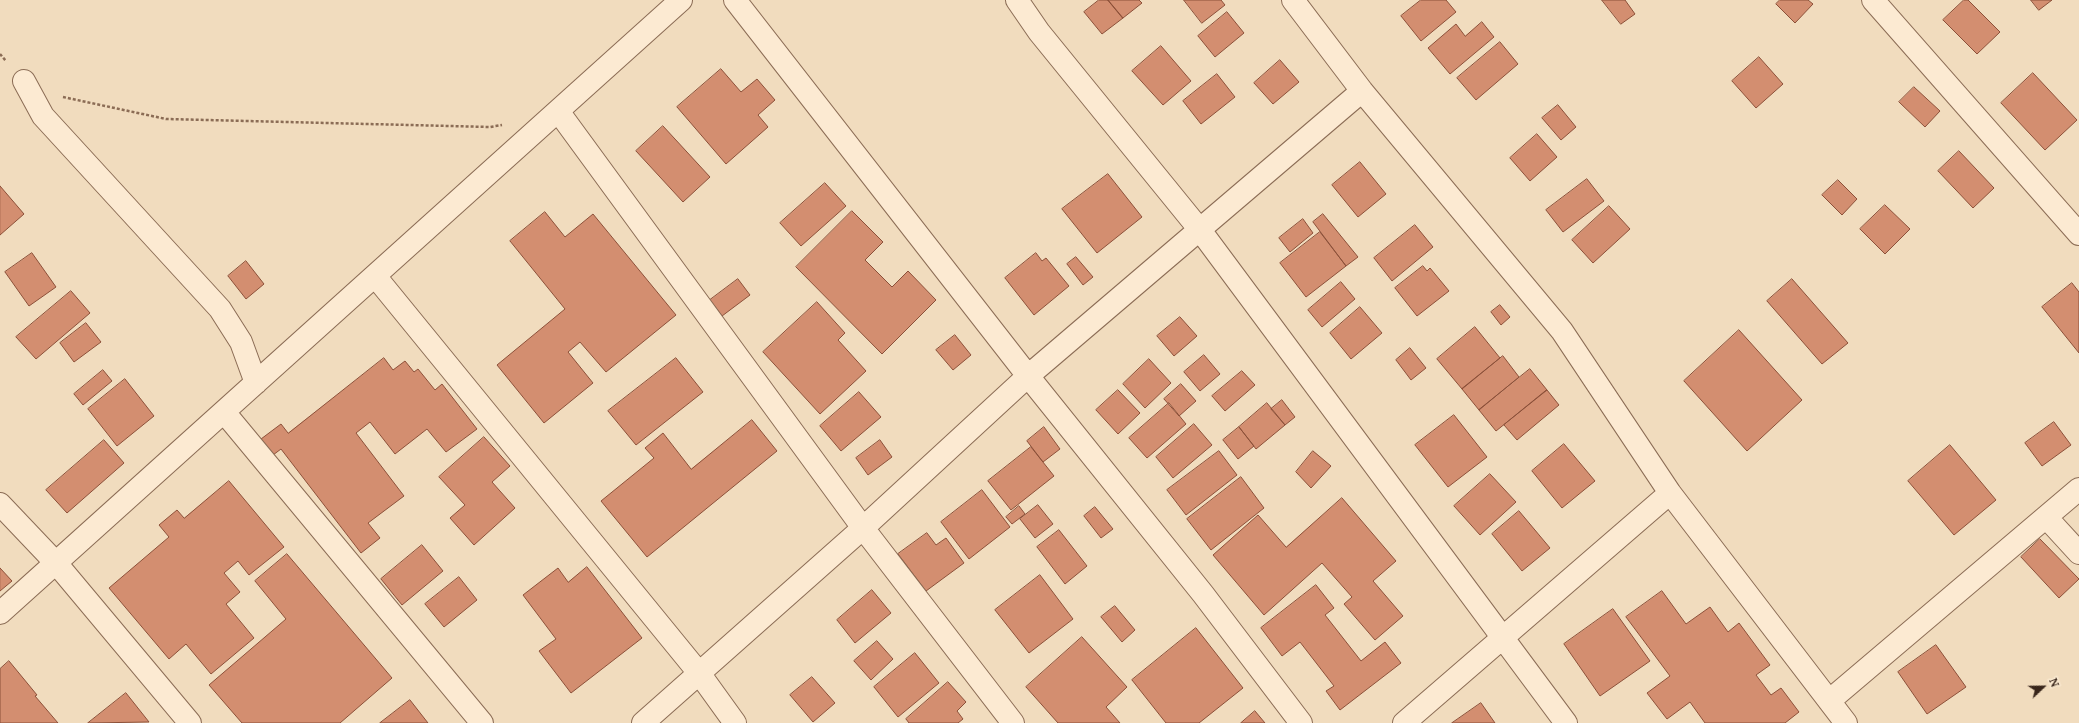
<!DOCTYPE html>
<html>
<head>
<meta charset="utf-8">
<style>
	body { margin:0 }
	#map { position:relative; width:2079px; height:723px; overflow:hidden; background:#f1dcbe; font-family:"Noto Serif",serif }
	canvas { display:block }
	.north { position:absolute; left:2023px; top:667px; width:40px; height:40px; -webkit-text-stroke:3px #f8e7ce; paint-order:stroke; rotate:68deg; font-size:11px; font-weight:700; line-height:16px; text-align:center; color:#39261b }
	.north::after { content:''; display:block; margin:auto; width:14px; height:18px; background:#39261b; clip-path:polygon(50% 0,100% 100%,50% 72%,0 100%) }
</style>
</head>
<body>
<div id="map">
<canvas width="2079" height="723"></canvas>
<div class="north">N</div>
</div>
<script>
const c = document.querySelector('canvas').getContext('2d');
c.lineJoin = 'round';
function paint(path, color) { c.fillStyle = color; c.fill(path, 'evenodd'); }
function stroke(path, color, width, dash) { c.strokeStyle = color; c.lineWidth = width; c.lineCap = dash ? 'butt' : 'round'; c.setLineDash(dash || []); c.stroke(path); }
const building = new Path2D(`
	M 1099,0 L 1108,0 L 1123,18 L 1102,34 L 1084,12 Z
	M 1108,0 L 1139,0 L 1142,3 L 1123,18 Z
	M 1184,0 L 1221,0 L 1225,5 L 1202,23 Z
	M 1421,0 L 1446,0 L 1456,12 L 1421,41 L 1401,16 Z
	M 1602,0 L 1625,0 L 1635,14 L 1621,24 Z
	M 1780,0 L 1808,0 L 1813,4 L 1795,23 L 1776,4 Z
	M 1964,0 L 1968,0 L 2000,32 L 1977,54 L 1943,20 Z
	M 2031,0 L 2052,0 L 2039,10 Z
	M 1227,12 L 1244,33 L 1215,57 L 1198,36 Z
	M 1482,22 L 1494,37 L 1450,74 L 1428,48 L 1456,24 L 1465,36 Z
	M 1500,42 L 1518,64 L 1476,100 L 1457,78 Z
	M 1161,46 L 1191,81 L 1163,105 L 1132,71 Z
	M 1759,57 L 1783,84 L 1756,108 L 1732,81 Z
	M 1280,60 L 1299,82 L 1273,104 L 1254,83 Z
	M 721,69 L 741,92 L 757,79 L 775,100 L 758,115 L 768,127 L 726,164 L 677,107 Z
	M 2033,73 L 2077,120 L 2045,150 L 2001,103 Z
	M 1217,74 L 1235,97 L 1201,124 L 1183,101 Z
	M 1914,87 L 1940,111 L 1925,127 L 1899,102 Z
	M 1558,105 L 1576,127 L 1561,140 L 1542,118 Z
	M 663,126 L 710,177 L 683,202 L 636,151 Z
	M 1537,134 L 1557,157 L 1530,181 L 1510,158 Z
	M 1959,151 L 1994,188 L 1973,208 L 1938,171 Z
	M 1360,162 L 1386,194 L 1358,217 L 1332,185 Z
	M 1108,174 L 1142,217 L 1097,253 L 1062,209 Z
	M 1587,179 L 1604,201 L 1563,232 L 1546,210 Z
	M 1838,180 L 1857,199 L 1842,215 L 1822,195 Z
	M 825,183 L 846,206 L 801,246 L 780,223 Z
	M 0,186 L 24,214 L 0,235 Z
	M 1885,205 L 1910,229 L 1885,254 L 1860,229 Z
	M 1609,206 L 1630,229 L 1593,263 L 1572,240 Z
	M 852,211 L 883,242 L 865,260 L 892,287 L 908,271 L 936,300 L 882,354 L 796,267 Z
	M 545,212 L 565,237 L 593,214 L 676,315 L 606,372 L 580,342 L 568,352 L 593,383 L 544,423 L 497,365 L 565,309 L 510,241 Z
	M 1323,214 L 1358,257 L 1346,266 L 1313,222 Z
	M 1303,219 L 1313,233 L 1290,252 L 1279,238 Z
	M 1415,225 L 1433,247 L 1392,281 L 1374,258 Z
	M 1320,232 L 1346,266 L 1306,297 L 1280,263 Z
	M 32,253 L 56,287 L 29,306 L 5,272 Z
	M 1036,253 L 1042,261 L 1046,258 L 1069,286 L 1034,315 L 1005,278 Z
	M 1076,257 L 1093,277 L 1083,285 L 1067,264 Z
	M 246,261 L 264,284 L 246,299 L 228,276 Z
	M 1423,266 L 1427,271 L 1430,268 L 1449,291 L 1417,316 L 1395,288 Z
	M 738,279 L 750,295 L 722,316 L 710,300 Z
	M 1792,279 L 1848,343 L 1822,364 L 1767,301 Z
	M 1341,282 L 1355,299 L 1322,327 L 1308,310 Z
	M 2072,283 L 2079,292 L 2079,353 L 2042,307 Z
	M 71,291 L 90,313 L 36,359 L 16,337 Z
	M 817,302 L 845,333 L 838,340 L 866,371 L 820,414 L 763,352 Z
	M 1500,305 L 1510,317 L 1501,325 L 1491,312 Z
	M 1360,307 L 1382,333 L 1351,359 L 1330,333 Z
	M 1180,317 L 1197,336 L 1174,356 L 1157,336 Z
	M 86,323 L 101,342 L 74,362 L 60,343 Z
	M 1475,327 L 1500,358 L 1462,389 L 1437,359 Z
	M 1739,330 L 1802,400 L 1747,451 L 1684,381 Z
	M 955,335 L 971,355 L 953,370 L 936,350 Z
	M 1410,348 L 1426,368 L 1411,380 L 1396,360 Z
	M 1204,355 L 1220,374 L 1200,391 L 1184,372 Z
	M 1503,356 L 1519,377 L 1479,410 L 1462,389 Z
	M 384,358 L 393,370 L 405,361 L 414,372 L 418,369 L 435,390 L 442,384 L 477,429 L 446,452 L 427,429 L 395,454 L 370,422 L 356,433 L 404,496 L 368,523 L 380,538 L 361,553 L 281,449 L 273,455 L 261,439 L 281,424 L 288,433 Z
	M 676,358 L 703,392 L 636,445 L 608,411 Z
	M 1149,359 L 1171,383 L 1145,408 L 1123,384 Z
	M 1530,369 L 1547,390 L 1496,431 L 1479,410 Z
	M 103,370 L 112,381 L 83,405 L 74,394 Z
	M 1242,371 L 1255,385 L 1225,411 L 1212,396 Z
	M 125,379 L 154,416 L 117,446 L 88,409 Z
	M 1181,384 L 1196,401 L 1179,416 L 1164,399 Z
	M 1118,390 L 1140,413 L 1118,434 L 1096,410 Z
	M 1547,390 L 1559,405 L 1517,440 L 1504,425 Z
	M 859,392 L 881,417 L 841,451 L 820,426 Z
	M 1282,400 L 1295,417 L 1285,425 L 1271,409 Z
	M 1169,403 L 1186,424 L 1147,458 L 1129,438 Z
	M 1267,403 L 1285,425 L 1256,449 L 1239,427 Z
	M 1454,415 L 1487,457 L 1448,487 L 1415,445 Z
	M 752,420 L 777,451 L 647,557 L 601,501 L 654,458 L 645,448 L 663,433 L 691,469 Z
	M 2054,422 L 2071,445 L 2042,466 L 2025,443 Z
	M 1194,424 L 1212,445 L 1173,478 L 1156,457 Z
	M 1044,427 L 1060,449 L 1043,462 L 1027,441 Z
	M 1239,427 L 1254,446 L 1238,459 L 1223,440 Z
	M 484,437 L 510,466 L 492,482 L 515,508 L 474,545 L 450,518 L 465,505 L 439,477 Z
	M 104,440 L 124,463 L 67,513 L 46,490 Z
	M 880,440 L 892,457 L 868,475 L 856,458 Z
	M 1564,444 L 1595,481 L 1562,508 L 1532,471 Z
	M 1950,445 L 1996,500 L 1954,535 L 1908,481 Z
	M 1031,447 L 1054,476 L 1011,510 L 988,481 Z
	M 1219,451 L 1237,475 L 1186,515 L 1167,490 Z
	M 1313,451 L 1331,466 L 1311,488 L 1296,472 Z
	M 1490,474 L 1516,502 L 1480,535 L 1454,506 Z
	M 1241,477 L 1264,508 L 1211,550 L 1187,519 Z
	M 229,481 L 284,547 L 249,575 L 238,561 L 224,573 L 240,592 L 226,604 L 254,638 L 211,674 L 186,644 L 169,659 L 109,588 L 169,537 L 159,525 L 177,510 L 184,518 Z
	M 982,490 L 1010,527 L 969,559 L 941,522 Z
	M 1342,498 L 1396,561 L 1373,581 L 1403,616 L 1375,640 L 1344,604 L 1352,597 L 1322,563 L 1264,615 L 1213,555 L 1258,515 L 1286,547 Z
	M 1038,505 L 1053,524 L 1035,538 L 1020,519 Z
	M 1019,506 L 1025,514 L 1012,524 L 1006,517 Z
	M 1095,507 L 1113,529 L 1101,538 L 1084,516 Z
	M 1519,511 L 1550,548 L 1522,571 L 1492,534 Z
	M 1059,530 L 1087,566 L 1065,584 L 1037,547 Z
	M 927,533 L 936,545 L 946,538 L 964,563 L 926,591 L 898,554 Z
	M 2040,539 L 2079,579 L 2059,598 L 2021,557 Z
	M 422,545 L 443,571 L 402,605 L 381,579 Z
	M 287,554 L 392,678 L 340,723 L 242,723 L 209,685 L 286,619 L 255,581 Z
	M 587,567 L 642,638 L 571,693 L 539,651 L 556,639 L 523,595 L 558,568 L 568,582 Z
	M 0,568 L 12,581 L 0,591 Z
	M 1040,575 L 1073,619 L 1029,653 L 995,610 Z
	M 459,577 L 477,600 L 444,627 L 425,604 Z
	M 1316,585 L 1334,608 L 1325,615 L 1361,661 L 1385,642 L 1401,663 L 1340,710 L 1326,691 L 1334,686 L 1300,642 L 1282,656 L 1261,628 Z
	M 872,590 L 891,613 L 855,643 L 837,620 Z
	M 1662,591 L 1686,624 L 1710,607 L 1728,632 L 1739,623 L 1770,665 L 1756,675 L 1771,695 L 1781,688 L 1799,712 L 1785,723 L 1705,723 L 1690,702 L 1667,719 L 1647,693 L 1670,676 L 1626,617 Z
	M 1115,606 L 1135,630 L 1122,642 L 1101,617 Z
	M 1613,609 L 1650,661 L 1600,696 L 1564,644 Z
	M 1196,628 L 1243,688 L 1199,723 L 1166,723 L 1132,680 Z
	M 1082,637 L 1127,687 L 1106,707 L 1120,723 L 1058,723 L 1026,687 Z
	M 877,641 L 893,659 L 871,680 L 854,661 Z
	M 1936,645 L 1966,687 L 1927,714 L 1898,672 Z
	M 915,653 L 939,683 L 898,717 L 874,687 Z
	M 9,661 L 37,695 L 35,696 L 58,723 L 0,723 L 0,669 Z
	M 812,677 L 835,703 L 813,722 L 790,695 Z
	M 948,682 L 966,702 L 957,711 L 963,719 L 958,723 L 909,723 L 906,719 Z
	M 126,693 L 149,722 L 88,723 Z
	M 410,700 L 428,723 L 380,723 Z
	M 1481,703 L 1495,723 L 1452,723 Z
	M 1255,711 L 1265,723 L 1241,723 Z`);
paint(building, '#d38e70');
stroke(building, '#8c5039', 1);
const minor = new Path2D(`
	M 735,0 L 1028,376 L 1203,594 L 1301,723
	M 1017,0 L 1039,32 L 1200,230 L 1566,723
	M 1293,0 L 1362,91 L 1562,331 L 1670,493 L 1846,723
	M 1873,0 L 2079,234
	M 24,81 L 43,116 L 220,309 L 241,342 L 256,383
	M 558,111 L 863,528 L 1013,723
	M 375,276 L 699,673 L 735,723
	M 224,412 L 482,723
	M 0,504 L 56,563 L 190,723
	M 2046,517 L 2079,553
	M 0,613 L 681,0
	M 1829,701 L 2079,489
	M 643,723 L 863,528 L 1028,376 L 1362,91
	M 1404,723 L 1670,493`);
stroke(minor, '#8b6c55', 24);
stroke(new Path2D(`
	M 0,54 L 6,61
	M 63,97 L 166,119 L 490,127 L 502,125`), '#8b6c55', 2.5, [3, 2]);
stroke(minor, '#fcead2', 22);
</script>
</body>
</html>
